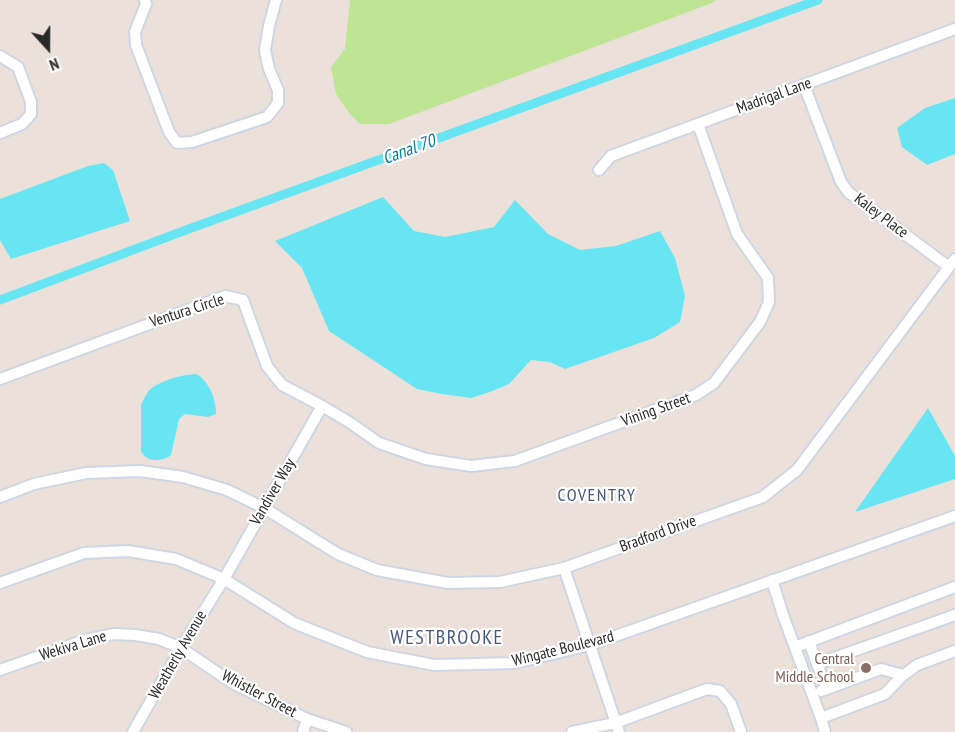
<!DOCTYPE html>
<html>
<head>
<meta charset="utf-8">
<style>
	body { margin:0 }
	#map { position:relative; width:955px; height:732px; overflow:hidden; background:#ece1da; font-family:"PT Sans Narrow",sans-serif }
	canvas { display:block }
	.north { position:absolute; left:18px; top:18px; width:60px; height:60px; -webkit-text-stroke:4px #fff; paint-order:stroke; rotate:159deg; font-size:16px; font-weight:700; line-height:24px; text-align:center; color:#292929 }
	.north::after { content:''; display:block; margin:auto; width:21px; height:27px; background:#292929; clip-path:polygon(50% 0,100% 100%,50% 72%,0 100%) }
</style>
</head>
<body>
<div id="map">
<canvas width="955" height="732"></canvas>
<div class="north">N</div>
</div>
<script>
const c = document.querySelector('canvas').getContext('2d');
c.lineJoin = 'round';
function paint(path, color) { c.fillStyle = color; c.fill(path, 'evenodd'); }
function stroke(path, color, width, dash) { c.strokeStyle = color; c.lineWidth = width; c.lineCap = dash ? 'butt' : 'round'; c.setLineDash(dash || []); c.stroke(path); }
function drawText(font, color, halo, rows, align = 'center') {
  c.font = font + ' "PT Sans Narrow",sans-serif'; c.lineWidth = 4.5; c.setLineDash([]); c.textBaseline = 'middle'; c.strokeStyle = halo; c.fillStyle = color; for (const [text, x, y, turn = 0] of rows) {
    c.save(); c.translate(x, y); c.rotate((+turn || 0) * Math.PI / 180); c.textAlign = isNaN(turn) ? turn : align; if (halo) c.strokeText(text, 0, 0); c.fillText(text, 0, 0); c.restore();
  }
}
paint(new Path2D(`
	M 350,0 L 716,0 L 712,3 L 389,124 L 360,124 L 350,114 L 336,94 L 331,67 L 345,49 Z`), '#bde594');
paint(new Path2D(`
	M 955,98 L 955,154 L 927,165 L 902,147 L 897,128 L 925,108 Z
	M 104,163 L 113,170 L 130,221 L 11,259 L 0,240 L 0,199 L 88,166 Z
	M 383,197 L 414,231 L 445,237 L 494,227 L 515,200 L 548,234 L 580,250 L 616,246 L 660,231 L 675,258 L 685,296 L 680,322 L 654,338 L 565,369 L 550,362 L 531,360 L 509,384 L 490,392 L 471,398 L 442,394 L 417,389 L 329,331 L 302,268 L 275,241 Z
	M 196,374 C 208,379 217,401 216,414 L 208,417 L 185,414 L 179,419 L 171,455 C 163,462 146,463 141,451 L 141,405 C 144,399 147,391 152,388 C 164,379 182,375 196,374 Z
	M 928,408 L 955,456 L 955,479 L 855,512 Z`), '#68e5f3');
stroke(new Path2D(`
	M 0,300 L 186,230 L 818,0`), '#68e5f3', 9);
const minor = new Path2D(`
	M 145,0 L 146,4 L 135,32 L 136,45 L 169,132 L 177,143 L 192,142 L 267,117 L 278,103 L 278,90 L 269,69 L 265,50 L 269,26 L 276,0
	M 0,56 L 18,67 L 31,102 L 31,114 L 22,124 L 0,133
	M 804,85 L 841,182 L 848,192 L 949,267
	M 599,170 L 611,156 L 955,29
	M 0,379 L 225,296 L 243,300 L 267,366 L 282,385 L 322,406 L 349,422 L 379,443 L 426,459 L 471,466 L 515,461 L 696,395 L 714,383 L 760,322 L 769,302 L 768,278 L 737,234 L 698,124
	M 0,497 L 34,484 L 86,473 L 140,471 L 183,477 L 227,490 L 264,508 L 338,554 L 377,570 L 448,583 L 500,582 L 564,568 L 763,497 L 797,470 L 955,259
	M 564,568 L 619,732
	M 772,580 L 783,615 L 821,718 L 885,694 L 901,677 L 917,665 L 955,651
	M 0,583 L 84,553 L 128,551 L 176,559 L 224,579 L 294,623 L 367,652 L 434,665 L 515,663 L 590,645 L 955,516
	M 809,641 L 817,664
	M 795,647 L 955,587
	M 0,670 L 85,640 L 114,634 L 135,635 L 159,639 L 181,648 L 234,684 L 307,719 L 346,732
	M 827,689 L 817,664 L 955,615
	M 821,691 L 881,669 L 903,675
	M 821,718 L 825,732
	M 133,732 L 181,648 L 224,579 L 322,406
	M 303,732 L 307,719
	M 572,732 L 615,723 L 707,689 L 720,691 L 731,704 L 741,732`);
stroke(minor, '#cfd6e3', 14);
stroke(minor, '#fff', 10);
for (const [x, y, r, color] of [
	[866,668,6,"#8d6e63"]
]) { const dot = new Path2D(); dot.arc(x, y, r, 0, 2 * Math.PI); c.fillStyle = color; c.fill(dot); stroke(dot, '#fff', 2); }
drawText('16px', '#292929', '#fff', [
	["Madrigal Lane",774,96,-20],
	["Kaley Place",881,216,37],
	["Ventura Circle",187,311,-18],
	["Vining Street",656,410,-20],
	["Vandiver Way",273,492,-60],
	["Bradford Drive",658,534,-20],
	["Wekiva Lane",73,646,-17],
	["Wingate Boulevard",563,649,-14],
	["Weatherly Avenue",178,655,-60],
	["Whistler Street",259,694,28]
]);
drawText('16px', '#785e54', '#fff', [
	["Central",854,659],
	["Middle School",854,677]
], 'right');
drawText('italic 18px', '#087d98', '#fff', [
	["Canal 70",409,150,-20]
]);
c.letterSpacing = '1.5px';
drawText('18px', '#48597b', '#fff', [
	["COVENTRY",597,496]
]);
c.letterSpacing = '0px';
c.letterSpacing = '1.5px';
drawText('20px', '#48597b', '#fff', [
	["WESTBROOKE",447,638]
]);
c.letterSpacing = '0px';
</script>
</body>
</html>
